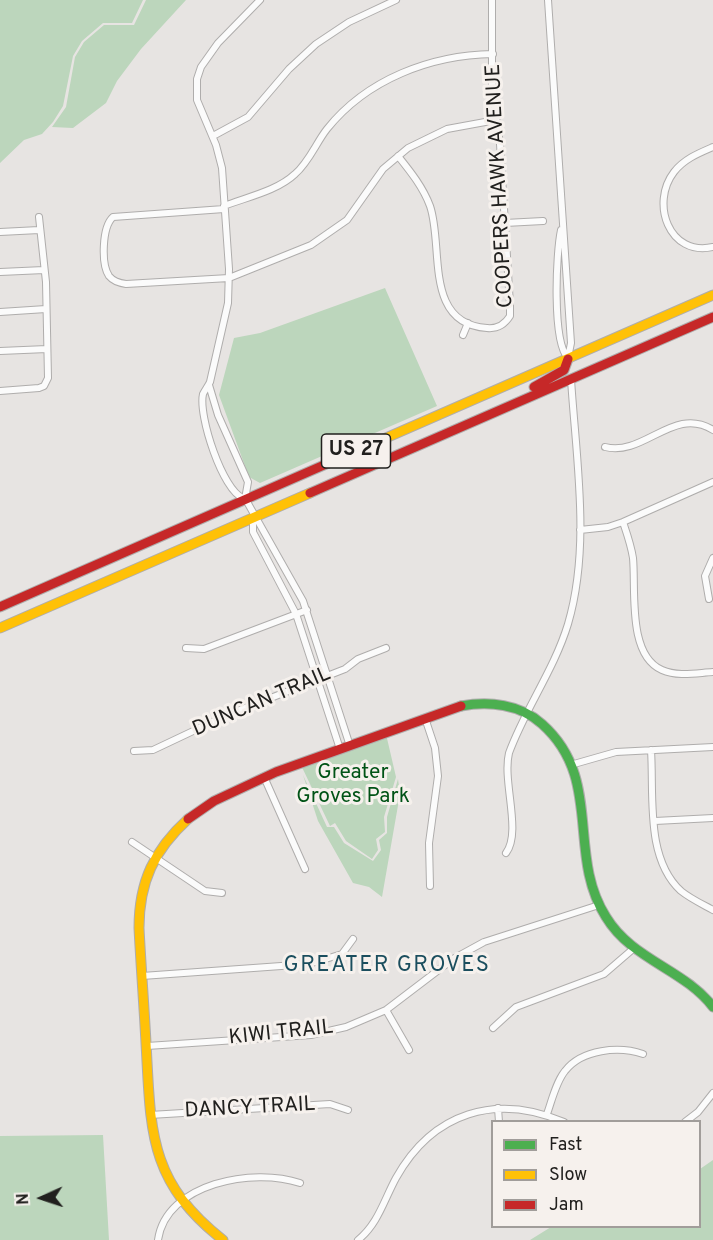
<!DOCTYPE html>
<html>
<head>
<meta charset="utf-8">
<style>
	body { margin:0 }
	#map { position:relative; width:713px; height:1240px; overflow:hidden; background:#e7e4e2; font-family:Overpass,sans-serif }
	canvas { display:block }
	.legend { position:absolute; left:491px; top:1120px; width:210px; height:108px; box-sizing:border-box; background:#f6f1ed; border:2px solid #a19d9a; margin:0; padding:8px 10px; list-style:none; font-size:18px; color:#21201e }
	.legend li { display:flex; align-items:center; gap:12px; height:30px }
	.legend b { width:30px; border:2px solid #a19d9a }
	.north { position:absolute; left:12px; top:1168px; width:60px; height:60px; -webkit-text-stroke:4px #f6f1ed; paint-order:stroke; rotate:267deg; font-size:16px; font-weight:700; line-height:24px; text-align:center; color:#21201e }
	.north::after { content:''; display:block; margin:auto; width:21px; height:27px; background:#21201e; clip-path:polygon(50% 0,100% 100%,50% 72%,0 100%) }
</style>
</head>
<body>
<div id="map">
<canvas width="713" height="1240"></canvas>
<ul class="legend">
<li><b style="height:8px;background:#4caf50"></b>Fast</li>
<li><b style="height:8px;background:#ffc107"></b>Slow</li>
<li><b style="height:8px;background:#c62828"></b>Jam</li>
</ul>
<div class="north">N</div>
</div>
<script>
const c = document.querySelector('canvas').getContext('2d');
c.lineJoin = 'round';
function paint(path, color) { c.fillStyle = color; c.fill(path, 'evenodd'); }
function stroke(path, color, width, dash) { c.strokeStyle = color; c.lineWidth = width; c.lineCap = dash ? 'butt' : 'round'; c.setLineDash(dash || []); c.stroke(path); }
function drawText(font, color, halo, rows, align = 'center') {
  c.font = font + ' Overpass,sans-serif'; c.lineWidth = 6; c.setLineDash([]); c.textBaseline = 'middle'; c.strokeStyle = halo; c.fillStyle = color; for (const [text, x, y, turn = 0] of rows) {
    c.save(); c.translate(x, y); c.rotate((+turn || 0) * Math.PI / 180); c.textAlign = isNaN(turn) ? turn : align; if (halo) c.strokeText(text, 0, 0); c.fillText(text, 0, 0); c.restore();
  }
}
paint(new Path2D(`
	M 0,0 L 143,0 L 132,23 L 103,23 L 82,41 L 73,56 L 63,106 L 53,122 L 42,134 L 24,140 L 0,163 Z
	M 146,0 L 186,0 L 141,49 L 117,81 L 106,103 L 73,128 L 52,127 L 66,107 L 75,57 L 84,42 L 104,25 L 134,25 Z
	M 385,288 L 437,406 L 260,483 L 249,477 L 219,395 L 234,338 L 260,333 Z
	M 386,734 L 396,777 L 384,817 L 385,832 L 376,839 L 378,850 L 372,859 L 346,841 L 335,823 L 330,826 L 300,763 Z
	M 303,775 L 327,827 L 334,827 L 344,843 L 373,861 L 381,850 L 379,840 L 387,833 L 387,817 L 398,779 L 400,794 L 382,897 L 369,887 L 353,883 L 318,821 Z
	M 103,1135 L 109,1240 L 0,1240 L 0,1136 Z
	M 713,1160 L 713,1240 L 530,1240 L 551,1227 L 700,1226 L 700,1169 Z`), '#bcd6bc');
const street = new Path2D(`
	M 548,0 L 571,343 L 568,358
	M 213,136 L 248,117 L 289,69 L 316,44 L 349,22 L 396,0
	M 713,147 C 699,153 684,159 674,172 C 650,203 669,257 713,247
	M 398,156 C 410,171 423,187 430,206 C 444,246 423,324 487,328 C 497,329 505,324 510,316 L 510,305 L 500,144 L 492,90 L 492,0
	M 224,206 C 247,197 277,191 295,174 C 309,162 316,143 327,129 C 367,79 431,55 493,54
	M 224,209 L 113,217 C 102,227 101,264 109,276 C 113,281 119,283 126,284 L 229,278 L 311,245 L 347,220 L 383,169 L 408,148 L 447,129 L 496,120
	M 505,223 L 543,221
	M 561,230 C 556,253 552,342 568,358
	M 0,232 L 39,230
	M 0,272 L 44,270
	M 0,312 L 46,309
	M 463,335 L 468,323
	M 0,351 L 47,349
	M 209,385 L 218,415 L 248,482 L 245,499
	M 0,391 L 39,388 L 44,386 L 48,378 L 46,282 L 39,217
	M 605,447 C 644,457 674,405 713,430
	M 243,498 C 223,491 198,416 203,394 C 205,390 208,386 210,382 L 228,303 L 229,269 L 222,168 L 216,145 L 197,100 L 197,79 L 201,67 L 218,43 L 260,0
	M 246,500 L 303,601 L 350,746
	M 253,518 L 253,532 L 296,614 L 340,749
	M 623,522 C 627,534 631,545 633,558 C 636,589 627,655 662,670 C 678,677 696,673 713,672
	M 580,530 L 608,527 L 623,522 L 713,482
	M 709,599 L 705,576 L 713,558
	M 186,648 L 204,649 L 307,610
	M 425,718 L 435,748 L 438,776 L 429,843 L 430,886
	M 651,750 C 654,795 645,858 681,891 C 691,899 702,904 713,910
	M 134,751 L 153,750 L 227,715 L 345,669 L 358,659 L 386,648
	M 574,764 L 616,752 L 713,747
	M 264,777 L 305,869
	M 655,821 L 713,818
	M 132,842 L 205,891 L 222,893
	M 506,853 C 522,832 502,781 509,753 C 525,709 554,670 568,624 C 591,546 576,459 571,379
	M 142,976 L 309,964 L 342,954 L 353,939
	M 386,1010 L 409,1050
	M 493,1028 L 516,1007 L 604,974 L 633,949
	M 147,1046 L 311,1035 L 346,1027 L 386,1010 L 453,959 L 484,942 L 599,905
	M 498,1108 L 499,1122
	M 547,1114 C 552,1100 556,1082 565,1071 C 582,1049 619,1046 643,1054
	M 150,1115 L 330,1104 L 348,1110
	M 685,1122 L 698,1112 L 713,1093
	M 158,1240 C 166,1183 254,1167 300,1183
	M 358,1240 C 378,1224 384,1200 396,1178 C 433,1112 496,1093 564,1122`);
const fast = new Path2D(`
	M 461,706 C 489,701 520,704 542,724 C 604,779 566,854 606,917 C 632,960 684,969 713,1007`);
const slow = new Path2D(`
	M 340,458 L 713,295
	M 0,628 L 310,493
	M 188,819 C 154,850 139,882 139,928 C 141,967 144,1005 146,1043 C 151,1131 148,1181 223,1240`);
const jam = new Path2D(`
	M 534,387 L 564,370 L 568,359
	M 310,493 L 713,317
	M 0,607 L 340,458
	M 188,819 L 214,801 L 276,772 L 461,706`);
stroke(street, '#afadac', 8);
stroke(fast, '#afadac', 11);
stroke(slow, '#afadac', 11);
stroke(jam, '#afadac', 11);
stroke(street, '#fbfbfb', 6);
stroke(fast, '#4caf50', 9);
stroke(slow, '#ffc107', 9);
stroke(jam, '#c62828', 9);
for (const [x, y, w] of [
	[356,451,69]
]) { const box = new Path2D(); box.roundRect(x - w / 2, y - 17, w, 34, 4.5); c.fillStyle = '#f6f1ed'; c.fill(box); stroke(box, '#21201e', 1.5); }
drawText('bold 20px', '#21201e', null, [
	["US 27",356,451]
]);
drawText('21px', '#21201e', '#f6f1ed', [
	["COOPERS HAWK AVENUE",501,186,-93],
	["DUNCAN TRAIL",262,703,-23],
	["KIWI TRAIL",281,1034,-6],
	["DANCY TRAIL",250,1109,-3]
]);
drawText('21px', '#005316', '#f6f1ed', [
	["Greater",353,774],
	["Groves Park",353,798]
]);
c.letterSpacing = '1.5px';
drawText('22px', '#1b4e5e', '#f6f1ed', [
	["GREATER GROVES",387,967]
]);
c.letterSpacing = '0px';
</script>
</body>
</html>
